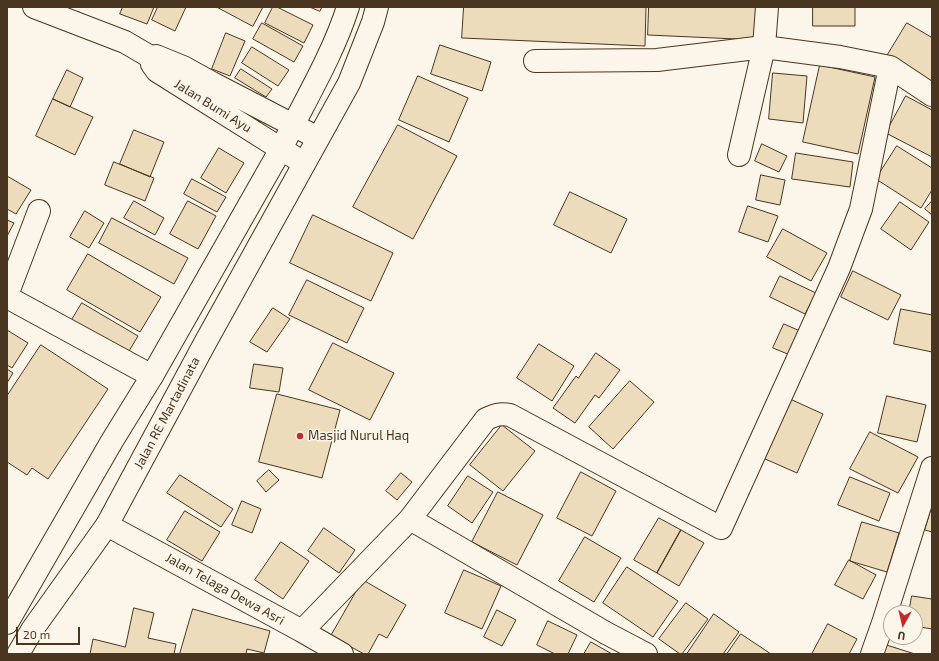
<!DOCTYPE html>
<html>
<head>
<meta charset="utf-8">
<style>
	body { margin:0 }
	#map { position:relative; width:939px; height:661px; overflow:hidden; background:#fbf6e9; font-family:"Exo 2",sans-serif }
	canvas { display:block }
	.frame { position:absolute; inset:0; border:8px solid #4a3520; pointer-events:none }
	.north { position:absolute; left:883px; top:605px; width:40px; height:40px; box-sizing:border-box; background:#fbf6e9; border:1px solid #b4a999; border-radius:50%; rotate:188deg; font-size:11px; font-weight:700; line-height:16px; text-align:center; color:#4a3520 }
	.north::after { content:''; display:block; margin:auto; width:14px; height:18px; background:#c62828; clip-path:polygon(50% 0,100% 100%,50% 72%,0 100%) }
	.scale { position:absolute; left:16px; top:627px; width:64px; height:18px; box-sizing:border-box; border:2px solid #4a3520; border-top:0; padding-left:5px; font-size:12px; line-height:14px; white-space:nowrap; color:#4a3520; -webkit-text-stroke:3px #fbf6e9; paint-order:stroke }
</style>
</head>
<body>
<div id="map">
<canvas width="939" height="661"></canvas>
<div class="frame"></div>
<div class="north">U</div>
<div class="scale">20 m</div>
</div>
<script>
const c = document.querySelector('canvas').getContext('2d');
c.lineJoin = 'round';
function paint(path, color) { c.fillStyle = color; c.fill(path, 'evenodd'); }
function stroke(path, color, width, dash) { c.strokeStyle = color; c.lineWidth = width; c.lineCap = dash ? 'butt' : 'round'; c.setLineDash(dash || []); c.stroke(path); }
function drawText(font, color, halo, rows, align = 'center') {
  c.font = font + ' "Exo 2",sans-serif'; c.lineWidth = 3; c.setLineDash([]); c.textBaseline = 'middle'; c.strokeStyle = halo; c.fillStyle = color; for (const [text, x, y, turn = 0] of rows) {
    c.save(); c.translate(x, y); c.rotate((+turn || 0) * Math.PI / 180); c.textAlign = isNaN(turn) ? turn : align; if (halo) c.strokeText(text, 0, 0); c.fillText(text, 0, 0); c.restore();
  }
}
const building = new Path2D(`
	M 123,7 L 154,7 L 147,24 L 120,14 Z
	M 158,7 L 186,7 L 175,31 L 152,20 Z
	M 217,7 L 263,7 L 253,26 Z
	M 273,7 L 277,7 L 313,25 L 304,43 L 265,23 Z
	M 310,7 L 322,7 L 320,11 Z
	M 464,7 L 646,7 L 645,46 L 462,38 Z
	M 649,7 L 760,7 L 758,40 L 648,35 Z
	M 813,7 L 855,7 L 855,26 L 813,26 Z
	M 262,23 L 303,46 L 294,62 L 253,39 Z
	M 907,23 L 931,37 L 932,35 L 932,82 L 887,56 Z
	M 226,33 L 245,41 L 230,76 L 212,69 Z
	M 440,45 L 491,62 L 482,91 L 431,74 Z
	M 252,47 L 289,70 L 278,86 L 242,63 Z
	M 820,65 L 875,77 L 858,154 L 803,142 Z
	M 241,69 L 272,89 L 266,97 L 235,78 Z
	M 67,70 L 83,78 L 70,107 L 53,99 Z
	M 773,73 L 807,76 L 803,123 L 769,119 Z
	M 418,76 L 468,98 L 449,142 L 399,120 Z
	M 906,96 L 932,110 L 932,157 L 886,133 Z
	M 53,99 L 93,117 L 75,155 L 36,136 Z
	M 398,125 L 457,156 L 413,239 L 353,207 Z
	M 134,130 L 164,142 L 150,177 L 120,164 Z
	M 762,144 L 787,156 L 779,172 L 755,161 Z
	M 897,146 L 932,168 L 932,190 L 921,208 L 876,179 Z
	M 219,148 L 244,163 L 226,193 L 201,178 Z
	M 796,153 L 853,162 L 850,187 L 792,179 Z
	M 114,162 L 154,178 L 145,201 L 105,185 Z
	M 761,175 L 785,180 L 780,205 L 756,200 Z
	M 7,176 L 31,190 L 16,214 L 7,209 Z
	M 192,179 L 226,197 L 217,212 L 184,194 Z
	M 570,192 L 627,219 L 611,253 L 554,225 Z
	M 134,201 L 164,218 L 155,235 L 124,218 Z
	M 188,201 L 216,216 L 198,249 L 170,234 Z
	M 932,201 L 932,215 L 925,209 Z
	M 900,202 L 929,222 L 911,250 L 881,229 Z
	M 748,206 L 778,216 L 768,242 L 739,232 Z
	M 85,211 L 104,223 L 89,248 L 70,237 Z
	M 313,215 L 393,253 L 371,301 L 290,263 Z
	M 112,218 L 188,258 L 174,284 L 99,243 Z
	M 7,220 L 14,223 L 7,236 Z
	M 783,229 L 827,253 L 811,281 L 767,257 Z
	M 88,254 L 161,297 L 140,332 L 67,290 Z
	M 853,271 L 901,295 L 888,320 L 841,297 Z
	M 780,276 L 816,293 L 805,314 L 770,297 Z
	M 307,280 L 364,308 L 347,343 L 289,315 Z
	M 82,303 L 138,336 L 126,356 L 70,323 Z
	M 273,308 L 290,319 L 267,352 L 250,342 Z
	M 901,309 L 932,315 L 932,352 L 894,344 Z
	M 784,324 L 800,331 L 790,355 L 773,348 Z
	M 7,330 L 28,343 L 12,368 L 7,365 Z
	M 333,343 L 394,373 L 370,420 L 309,390 Z
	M 539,344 L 574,366 L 552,401 L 517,378 Z
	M 41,345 L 108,389 L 48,479 L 32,468 L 27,475 L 7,462 L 7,396 Z
	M 596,353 L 620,370 L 599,398 L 595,395 L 575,423 L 553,408 L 576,376 L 578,378 Z
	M 254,364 L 283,368 L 279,392 L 250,388 Z
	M 7,369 L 13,373 L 7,383 Z
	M 630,381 L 654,402 L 613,449 L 589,427 Z
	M 277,394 L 340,410 L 322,478 L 259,462 Z
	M 887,396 L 926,405 L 917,442 L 878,433 Z
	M 790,399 L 823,414 L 797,473 L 763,458 Z
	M 502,425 L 535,451 L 503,491 L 470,465 Z
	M 870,432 L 918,457 L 898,493 L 850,469 Z
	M 269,470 L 279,480 L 266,492 L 257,481 Z
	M 581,472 L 616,491 L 592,536 L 557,518 Z
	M 401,473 L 412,482 L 397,500 L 386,491 Z
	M 180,475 L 233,509 L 221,527 L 167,493 Z
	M 468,476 L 493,492 L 472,523 L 448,506 Z
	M 850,477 L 890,493 L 879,521 L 838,505 Z
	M 498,492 L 543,515 L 517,565 L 472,542 Z
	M 242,501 L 261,509 L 252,533 L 232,525 Z
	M 931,510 L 932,510 L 932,532 L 925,530 Z
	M 185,511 L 220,532 L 202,561 L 167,540 Z
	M 659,518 L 681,530 L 657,573 L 634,560 Z
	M 862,522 L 899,533 L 887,572 L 850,561 Z
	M 324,528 L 355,550 L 339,573 L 308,551 Z
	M 681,530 L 704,543 L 679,586 L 657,573 Z
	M 585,537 L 621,558 L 594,602 L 559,581 Z
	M 281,542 L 309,561 L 283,599 L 255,580 Z
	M 849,560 L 876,575 L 863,599 L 835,585 Z
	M 627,567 L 678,601 L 653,637 L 603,603 Z
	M 464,570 L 501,586 L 482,629 L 445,613 Z
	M 363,580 L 406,605 L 387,638 L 379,634 L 368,654 L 364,654 L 331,636 Z
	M 912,596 L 932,599 L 932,629 L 915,626 L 915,613 L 909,613 Z
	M 686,603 L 708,619 L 682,654 L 680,654 L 659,639 Z
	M 134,608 L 154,613 L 148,638 L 176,644 L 174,654 L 90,654 L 93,639 L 125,647 Z
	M 193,609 L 270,631 L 264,653 L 247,649 L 246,654 L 180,654 Z
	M 497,610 L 516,620 L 502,646 L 484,637 Z
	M 714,614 L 739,632 L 723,654 L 687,654 Z
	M 548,621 L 577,635 L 568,654 L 555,654 L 537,645 Z
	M 828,624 L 857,639 L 849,654 L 812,654 Z
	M 741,634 L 771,654 L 727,654 Z
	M 591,642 L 612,654 L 584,654 Z
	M 880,643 L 915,654 L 876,654 Z`);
paint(building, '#ecdcbc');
stroke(building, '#4a3520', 1);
const minor = new Path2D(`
	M 34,7 L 125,42 L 154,59
	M 535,61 L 657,60 L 764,47 L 840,57 L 890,67 L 932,95
	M 739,155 L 764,47 L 767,7
	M 304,163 L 281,149 L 157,71 L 152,64 L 156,56 L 183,67 L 212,83 L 318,138
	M 7,295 L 39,211
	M 7,297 L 152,376
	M 410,519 L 606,633 L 646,654
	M 107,525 L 302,631 L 342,654
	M 302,631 L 410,519 L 486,419 C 495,415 500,413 510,415 L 721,528 L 839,268 L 861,209 L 890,67
	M 872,654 L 883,623 L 932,468`);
const highway = new Path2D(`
	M 7,623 L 112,441 L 152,376 L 281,149 C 304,102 332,57 348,7
	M 18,654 L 32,630 L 107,525 L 205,343 L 349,83 L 373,22 L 377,7`);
stroke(minor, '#4a3520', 24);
stroke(highway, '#4a3520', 24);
stroke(minor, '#fbf6e9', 22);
stroke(highway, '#fbf6e9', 22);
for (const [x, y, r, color] of [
	[300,436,4,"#c62828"]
]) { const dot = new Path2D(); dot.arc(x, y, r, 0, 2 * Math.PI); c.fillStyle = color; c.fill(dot); stroke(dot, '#fbf6e9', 1.5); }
drawText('13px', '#4a3520', '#fbf6e9', [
	["Jalan Bumi Ayu",213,106,32],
	["Jalan RE Martadinata",167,413,-62],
	["Jalan Telaga Dewa Asri",225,589,29]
]);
drawText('13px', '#4a3520', '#fbf6e9', [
	["Masjid Nurul Haq",308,436]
], 'left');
</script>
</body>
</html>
